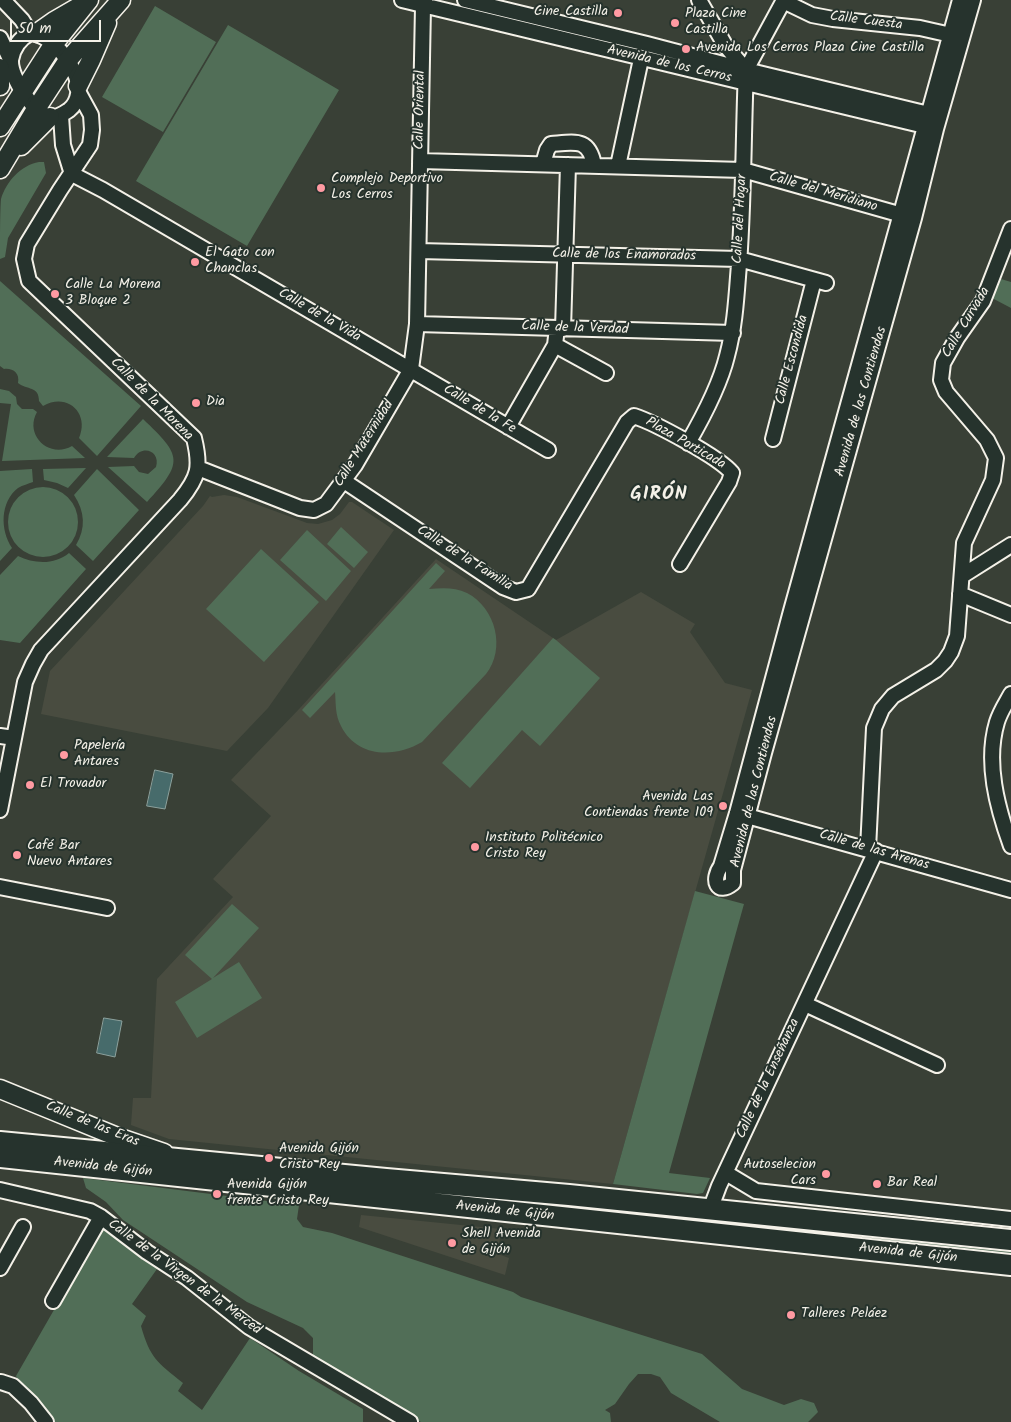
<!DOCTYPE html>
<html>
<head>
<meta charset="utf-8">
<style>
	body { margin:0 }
	#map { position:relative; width:1011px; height:1422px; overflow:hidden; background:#394036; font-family:Kalam,sans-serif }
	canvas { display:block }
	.scale { position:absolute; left:10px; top:20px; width:91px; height:22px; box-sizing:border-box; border:2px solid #f4f1e8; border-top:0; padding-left:6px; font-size:15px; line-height:18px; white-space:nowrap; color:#f4f1e8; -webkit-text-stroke:4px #26332d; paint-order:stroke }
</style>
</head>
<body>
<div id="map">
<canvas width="1011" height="1422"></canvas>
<div class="scale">50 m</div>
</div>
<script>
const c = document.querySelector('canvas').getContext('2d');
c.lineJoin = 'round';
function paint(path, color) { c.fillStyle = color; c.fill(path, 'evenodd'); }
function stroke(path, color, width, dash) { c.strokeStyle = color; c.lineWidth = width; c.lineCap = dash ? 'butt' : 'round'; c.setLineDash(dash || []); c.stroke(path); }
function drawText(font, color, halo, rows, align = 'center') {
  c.font = font + ' Kalam,sans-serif'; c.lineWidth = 4; c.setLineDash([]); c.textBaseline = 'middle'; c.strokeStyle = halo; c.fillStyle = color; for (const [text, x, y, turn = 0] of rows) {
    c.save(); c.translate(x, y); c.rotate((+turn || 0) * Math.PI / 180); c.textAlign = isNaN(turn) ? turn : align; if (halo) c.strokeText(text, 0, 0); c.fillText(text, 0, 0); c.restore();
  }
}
paint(new Path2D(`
	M 224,495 L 237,497 L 307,523 L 318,524 L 332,520 L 340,514 L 349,502 L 352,502 L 394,530 L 268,708 L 227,751 L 41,714 L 50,671 L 203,506 L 210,496 L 212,497 Z
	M 436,559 L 556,640 L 641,592 L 695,624 L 690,632 L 725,683 L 752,690 L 613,1184 L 169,1139 L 131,1125 L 133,1098 L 151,1098 L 157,979 L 233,897 L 213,879 L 271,816 L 231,780 L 300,708 Z
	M 361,1215 L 501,1229 L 498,1254 L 509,1258 L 505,1275 L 359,1227 Z`), '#494c40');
paint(new Path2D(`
	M 155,6 L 216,42 L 163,132 L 102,97 Z
	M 228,25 L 339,90 L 247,246 L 136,181 Z
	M 39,162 L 44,162 L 46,173 L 8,238 L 5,257 L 0,259 C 0,247 0,208 1,199 C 6,182 21,165 39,162 Z
	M 1001,279 L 1011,282 L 1011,308 L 992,298 Z
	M 0,281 L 141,406 L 97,456 L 79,438 C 90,413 67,392 43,406 L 39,401 C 39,386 27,390 18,383 C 20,373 13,368 4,369 L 0,366 Z
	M 0,389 L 9,391 L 16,397 L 17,404 L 22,409 L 33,409 L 37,412 C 24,435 49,459 72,446 L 85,458 L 2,461 L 11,404 L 0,403 Z
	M 143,419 C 182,456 184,462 147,502 L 108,467 L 134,466 L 139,472 L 148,474 L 156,467 C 161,451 142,444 134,458 L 107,457 Z
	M 86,468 L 68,488 L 57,483 L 44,480 L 43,469 Z
	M 32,469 L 33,482 C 28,484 23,485 18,488 C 0,502 0,530 12,548 L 0,561 L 0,471 Z
	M 97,469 L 139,510 L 93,561 L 76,545 C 86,528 85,512 74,495 Z
	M8 522a35 35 0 1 1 70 0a35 35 0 1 1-70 0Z
	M 341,527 L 368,552 L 354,568 L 327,544 Z
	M 307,530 L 351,571 L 326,601 L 280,560 Z
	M 261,549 L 319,602 L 264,662 L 206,609 Z
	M 69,553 L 86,569 L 20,643 L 0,640 L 0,575 L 18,556 C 34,564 55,565 69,553 Z
	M 436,563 L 445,571 L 429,589 C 442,588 455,587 467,593 C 496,608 506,649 486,674 L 422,742 C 395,758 357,758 341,726 C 335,715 336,704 335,692 L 310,718 L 302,710 Z
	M 553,638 L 556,640 L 600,678 L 540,746 L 522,730 L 470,788 L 442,763 Z
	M 695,891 L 744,904 L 669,1173 L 710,1178 L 703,1193 L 697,1194 L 613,1184 Z
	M 232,904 L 259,928 L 213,978 L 239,962 L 262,998 L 197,1038 L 175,1002 L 212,979 L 185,955 Z
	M 83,1178 L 299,1205 L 297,1219 L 303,1227 L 332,1233 L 513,1292 L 521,1297 L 702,1354 L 742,1389 L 784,1405 L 801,1399 L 814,1403 L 818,1412 L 808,1422 L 720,1422 L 671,1393 L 660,1377 L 651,1374 L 638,1374 L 629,1384 L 615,1404 L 605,1410 L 610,1413 L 611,1422 L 421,1422 L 313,1361 L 313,1338 L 303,1328 L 247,1302 L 123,1220 L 106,1202 L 86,1188 Z
	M 101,1228 L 157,1269 L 132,1304 L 146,1316 L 141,1326 C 150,1358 157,1362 183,1383 L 178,1391 L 202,1410 L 250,1338 L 299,1371 L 363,1409 L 363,1422 L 46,1422 L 24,1392 L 16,1376 Z
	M 838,1230 L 1011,1248 L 1011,1256 L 837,1236 Z`), '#516e57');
const water = new Path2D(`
	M 155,770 L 173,774 L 165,809 L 147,806 Z
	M 104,1018 L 122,1021 L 115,1057 L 97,1053 Z`);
paint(water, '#476b6b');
stroke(water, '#8ca19d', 1);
const minor = new Path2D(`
	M 3,0 L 22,20 L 30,33
	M 402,0 L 933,128
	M 465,0 L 647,44 L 746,70 L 937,116
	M 960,0 L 791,611 L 737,813 L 721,866 C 711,880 717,896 733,883 L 733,870 L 764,753 L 914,218 L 936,129 L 973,0
	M 783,1 L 812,15 L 833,19 L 920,28 L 951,35
	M 30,33 C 52,33 83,73 78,94 C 77,101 74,106 69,110 C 63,114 58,118 51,117 C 34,115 10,77 11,60 C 13,47 19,39 30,33 Z
	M 0,38 L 11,61
	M 746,70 L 784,0
	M 61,116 L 63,145 L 72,174 L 103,190 L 548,450
	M 420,161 L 743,170 L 902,215
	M 543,164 L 547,150 L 551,144 C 576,142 589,138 594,165
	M 618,166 L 641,59
	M 419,251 L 739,259 L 826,283
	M 417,324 L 733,333
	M 563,329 L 568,165
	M 555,345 L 606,373
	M 508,427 L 555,345 L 557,328
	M 773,439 L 814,280
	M 688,443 C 703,417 720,385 727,356 C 734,330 736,304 738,277 C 744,208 743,139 746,70 L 725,45 L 699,0
	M 198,468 L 300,508 L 314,510 L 326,504 L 355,465 L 411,369 L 417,324 L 423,6 L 425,0
	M 344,481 L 503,587 L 516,592 L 528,589 L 627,422 L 634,416 C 655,423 719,457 732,473 L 729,482 L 680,564
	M 962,576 L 1011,545
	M 960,594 L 1011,615
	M 1011,694 C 1006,703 1000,712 997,722 C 985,762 997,807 1011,846
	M 0,736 L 14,738
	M 0,810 L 25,682 L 33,664 L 41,650 L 180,500 C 199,477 201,467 194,438 L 29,281 L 24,259 L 27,244 L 60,190 L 90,145 L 92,130 L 91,115 L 79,93
	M 740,814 L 1011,890
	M 868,849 L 874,728 L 882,709 L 893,696 L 936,670 L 945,661 L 951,652 L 957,636 L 964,543 L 993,480 L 996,458 L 987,440 L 946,392 L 941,380 L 943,363 L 957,338 L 983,301 L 1011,229
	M 0,887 L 107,908
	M 805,1004 L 937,1065
	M 726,1173 L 756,1191 L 1011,1219
	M 0,1190 L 90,1211 L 101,1217 L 147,1252 L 187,1278 L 249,1327 L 410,1422
	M 710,1210 L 719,1186 L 876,851
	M 0,1268 L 23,1227
	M 53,1301 L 101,1217
	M 1,1382 L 13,1386 L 31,1403 L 46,1422`);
const major = new Path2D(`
	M 37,33 L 54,21 L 80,6
	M 0,68 L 0,86
	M 78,86 L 91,60 L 107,23
	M 0,127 L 53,45 L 89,0
	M 21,146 L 50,117
	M 0,169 L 36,109 L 68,60 L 121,0
	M 0,1089 L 120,1138 L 164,1153`);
const highway = new Path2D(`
	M 0,1142 L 386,1179 L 569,1195 L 1011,1240
	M 0,1157 L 1011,1265`);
stroke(minor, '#f4f1e8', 18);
stroke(major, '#f4f1e8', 21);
stroke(highway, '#f4f1e8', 24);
stroke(minor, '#26332d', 14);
stroke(major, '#26332d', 18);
stroke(highway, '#26332d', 20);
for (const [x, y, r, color] of [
	[618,13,5,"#ff9aa2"],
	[675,23,5,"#ff9aa2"],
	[686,49,5,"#ff9aa2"],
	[321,188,5,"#ff9aa2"],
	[195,262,5,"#ff9aa2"],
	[55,294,5,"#ff9aa2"],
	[196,403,5,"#ff9aa2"],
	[64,755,5,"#ff9aa2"],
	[30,785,5,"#ff9aa2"],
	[723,806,5,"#ff9aa2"],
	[475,847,5,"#ff9aa2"],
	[17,855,5,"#ff9aa2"],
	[269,1158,5,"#ff9aa2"],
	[826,1174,5,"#ff9aa2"],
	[877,1184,5,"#ff9aa2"],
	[217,1194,5,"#ff9aa2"],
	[452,1243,5,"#ff9aa2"],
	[791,1315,5,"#ff9aa2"]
]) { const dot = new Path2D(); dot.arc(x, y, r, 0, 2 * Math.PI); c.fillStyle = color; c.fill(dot); stroke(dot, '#26332d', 2); }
drawText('14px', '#f4f1e8', '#26332d', [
	["Cine Castilla",608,13,"right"],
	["Plaza Cine",685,15],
	["Castilla",685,31],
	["Avenida Los Cerros Plaza Cine Castilla",696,49],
	["Complejo Deportivo",331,180],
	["Los Cerros",331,196],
	["El Gato con",205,254],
	["Chanclas",205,270],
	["Calle La Morena",65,286],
	["3 Bloque 2",65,302],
	["Dia",206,403],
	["Papelería",74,747],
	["Antares",74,763],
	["El Trovador",40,785],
	["Avenida Las",713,798,"right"],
	["Contiendas frente 109",713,814,"right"],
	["Instituto Politécnico",485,839],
	["Cristo Rey",485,855],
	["Café Bar",27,847],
	["Nuevo Antares",27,863],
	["Avenida Gijón",279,1150],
	["Cristo Rey",279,1166],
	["Autoselecion",816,1166,"right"],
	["Cars",816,1182,"right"],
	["Bar Real",887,1184],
	["Avenida Gijón",227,1186],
	["frente Cristo Rey",227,1202],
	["Shell Avenida",462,1235],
	["de Gijón",462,1251],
	["Talleres Peláez",801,1315]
], 'left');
drawText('14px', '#f4f1e8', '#26332d', [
	["Calle Cuesta",866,22,7],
	["Avenida de los Cerros",669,65,13],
	["Calle Oriental",421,110,-89],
	["Calle del Meridiano",823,193,16],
	["Calle del Hogar",741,219,-87],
	["Calle de los Enamorados",624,256,1],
	["Calle de la Vida",319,316,30],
	["Calle Curvada",967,323,-59],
	["Calle de la Verdad",575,329,2],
	["Calle Escondida",793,360,-75],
	["Calle de la Morena",151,400,45],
	["Avenida de las Contiendas",862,402,-74],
	["Calle de la Fe",479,410,31],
	["Calle Maternidad",365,444,-58],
	["Plaza Porticada",685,444,30],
	["Calle de la Familia",464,559,32],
	["Avenida de las Contiendas",755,792,-76],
	["Calle de las Arenas",874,851,16],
	["Calle de la Enseñanza",769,1079,-65],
	["Calle de las Eras",92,1125,22],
	["Avenida de Gijón",103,1168,6],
	["Avenida de Gijón",505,1212,6],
	["Avenida de Gijón",908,1254,6],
	["Calle de la Virgen de la Merced",184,1278,36]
]);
c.letterSpacing = '1px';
drawText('bold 19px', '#f4f1e8', '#26332d', [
	["GIRÓN",659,496]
]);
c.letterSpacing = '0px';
</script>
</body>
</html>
